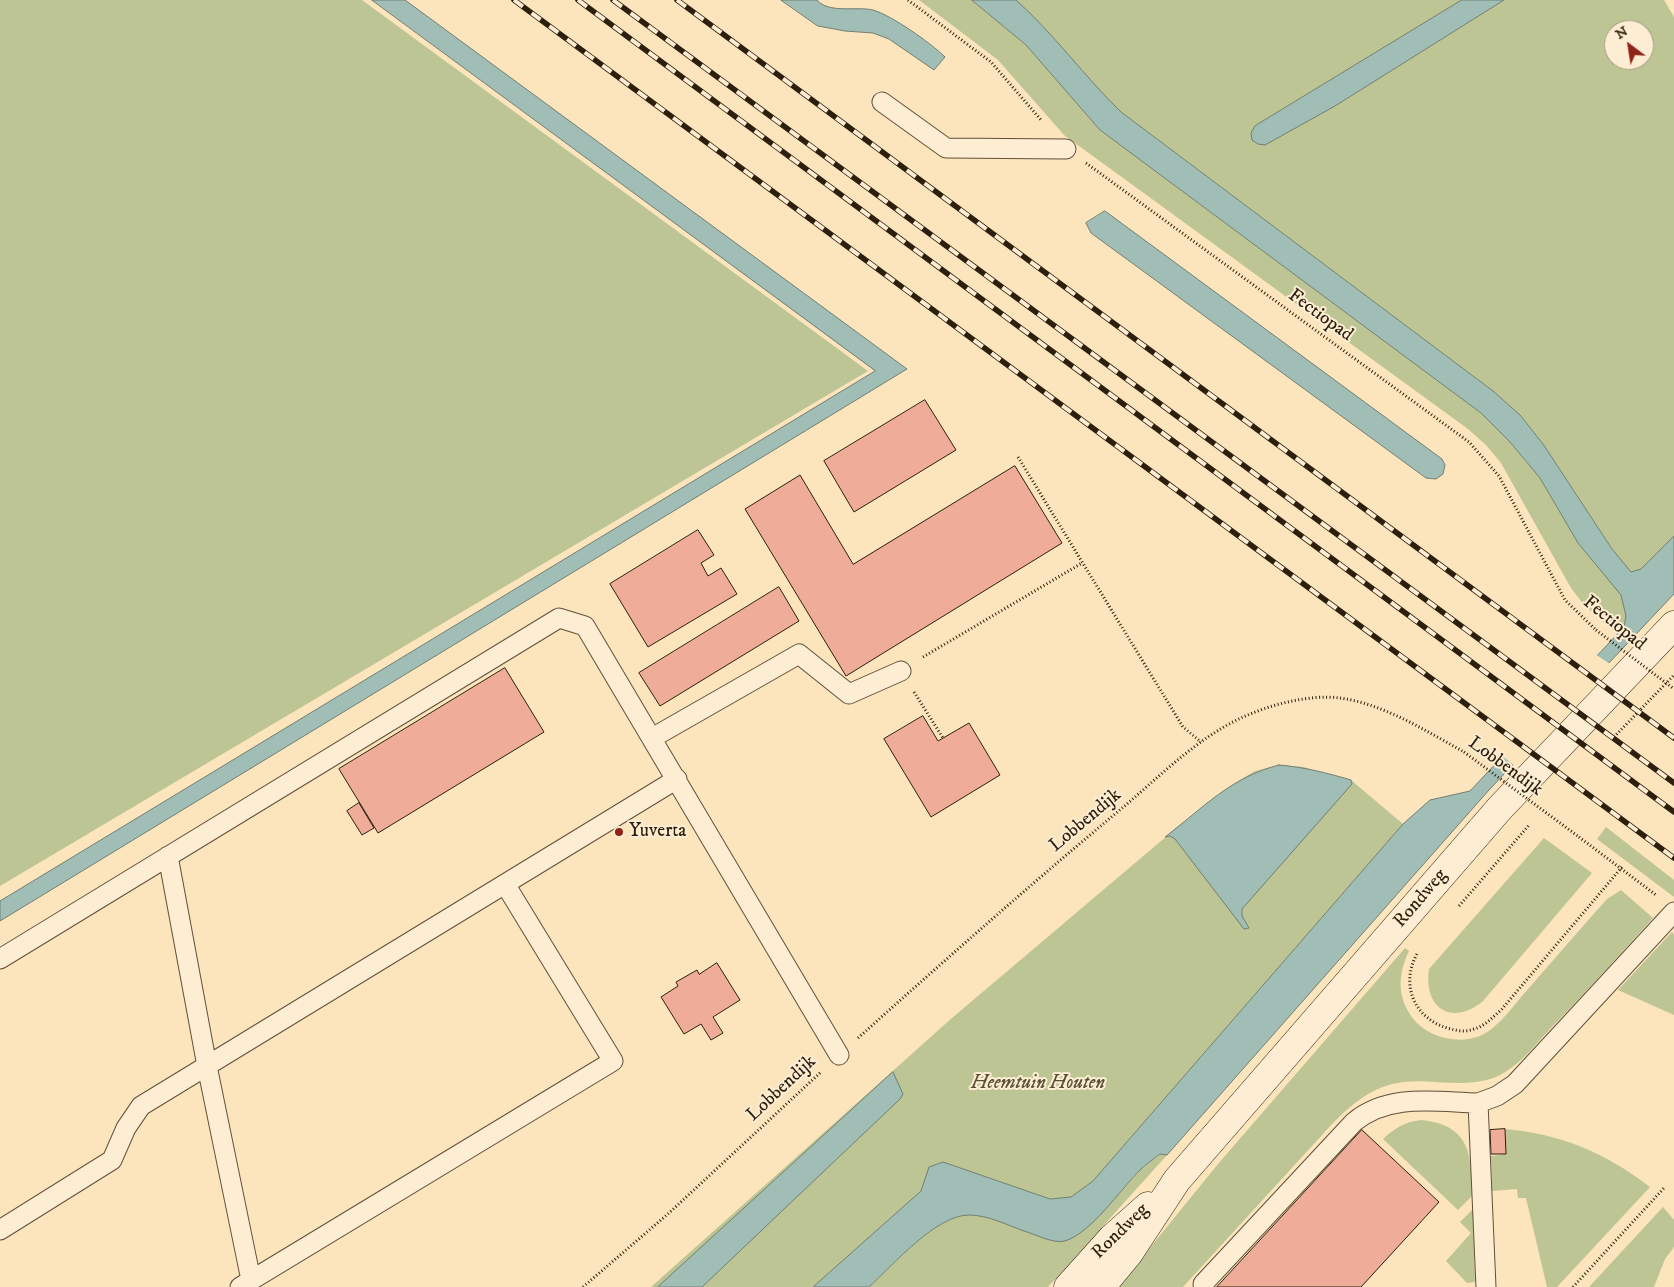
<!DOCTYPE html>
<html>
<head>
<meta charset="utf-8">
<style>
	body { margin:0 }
	#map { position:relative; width:1674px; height:1287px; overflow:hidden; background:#fce4bc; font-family:"IM FELL DW Pica",serif }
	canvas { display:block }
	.north { position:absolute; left:1604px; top:20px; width:50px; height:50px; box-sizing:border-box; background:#fdedd3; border:1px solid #aa9b84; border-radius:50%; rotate:329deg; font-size:14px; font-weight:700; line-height:20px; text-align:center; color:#2d1f0d }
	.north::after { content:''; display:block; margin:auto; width:18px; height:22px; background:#8f2418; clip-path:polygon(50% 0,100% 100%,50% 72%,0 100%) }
</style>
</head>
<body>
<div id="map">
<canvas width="1674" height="1287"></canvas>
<div class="north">N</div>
</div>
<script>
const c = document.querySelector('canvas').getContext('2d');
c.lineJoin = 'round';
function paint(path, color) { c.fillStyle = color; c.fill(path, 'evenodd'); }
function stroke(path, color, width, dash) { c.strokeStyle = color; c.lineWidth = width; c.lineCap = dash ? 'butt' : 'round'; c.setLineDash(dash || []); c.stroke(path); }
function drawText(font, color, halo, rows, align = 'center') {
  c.font = font + ' "IM FELL DW Pica",serif'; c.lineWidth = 4; c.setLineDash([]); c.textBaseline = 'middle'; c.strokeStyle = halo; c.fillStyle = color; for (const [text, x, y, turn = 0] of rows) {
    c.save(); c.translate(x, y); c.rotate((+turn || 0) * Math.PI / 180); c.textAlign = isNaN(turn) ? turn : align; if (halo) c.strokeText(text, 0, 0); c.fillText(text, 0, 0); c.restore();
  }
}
paint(new Path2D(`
	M 0,0 L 362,0 L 868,371 L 0,886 Z
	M 919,0 L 972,0 L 1026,45 L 1100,130 L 1481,413 L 1510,442 L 1540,478 L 1578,543 L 1622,595 L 1626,616 L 1624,627 L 1617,634 L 1584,605 L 1571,588 L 1501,463 L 1486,445 L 1468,429 L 1064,135 L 998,60 Z
	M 1016,0 L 1462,0 L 1255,126 L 1335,106 L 1504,0 L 1664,0 L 1674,17 L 1674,536 L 1641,569 L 1631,573 L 1612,549 L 1543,444 L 1520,415 L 1493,391 L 1121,112 C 1084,76 1054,34 1016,0 ZM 1614,30 L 1644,30 L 1644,60 L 1614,60 Z
	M 1279,765 L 1304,767 L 1352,784 L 1351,780 L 1403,824 L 1093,1181 L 1071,1197 L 1050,1199 L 943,1162 L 929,1167 L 921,1191 L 813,1287 L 651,1287 L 952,1018 L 1174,830 L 1235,783 L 1255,771 Z
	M 1606,827 L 1674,880 L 1674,897 L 1597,839 Z
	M 1544,838 L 1592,873 L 1483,1001 C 1452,1027 1423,1008 1429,969 Z
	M 1621,890 L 1653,918 C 1619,955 1585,993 1550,1029 C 1535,1045 1520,1065 1500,1075 C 1465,1092 1428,1075 1392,1084 C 1368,1090 1350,1106 1333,1123 L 1183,1287 L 1118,1287 L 1218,1164 L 1405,948 L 1409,951 C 1398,974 1397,995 1411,1016 C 1426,1037 1456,1045 1480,1036 C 1499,1028 1515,1003 1529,988 C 1555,958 1581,928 1607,899 Z
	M 1672,932 L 1674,934 L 1674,1015 L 1618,990 Z
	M 1421,1120 C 1470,1125 1472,1154 1472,1196 L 1458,1210 L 1383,1139 C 1395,1128 1404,1122 1421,1120 Z
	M 1504,1129 C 1559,1133 1606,1153 1650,1187 L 1557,1287 L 1547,1287 L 1526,1198 L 1518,1198 L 1517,1189 L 1492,1191 L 1491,1156 L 1506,1154 Z
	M 1161,1154 L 1167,1155 L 1048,1287 L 869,1287 C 893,1265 937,1213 971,1215 C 995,1216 1028,1232 1052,1240 L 1103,1212 L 1141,1169 Z
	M 1663,1207 L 1674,1220 L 1674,1247 L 1665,1259 L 1654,1287 L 1589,1287 Z
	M 1473,1209 L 1475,1282 L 1467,1283 L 1446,1261 L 1471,1233 L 1460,1222 Z`), '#bcc593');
const water = new Path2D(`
	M 372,0 L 405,0 L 907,369 L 0,921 L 0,901 L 875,371 Z
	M 781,0 L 817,0 C 829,14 856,6 873,10 C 891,15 931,43 945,57 L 934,70 L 889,39 L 873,33 L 845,31 L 818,26 Z
	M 972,0 L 1016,0 C 1054,34 1084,76 1121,112 L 1493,391 L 1520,415 L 1543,444 L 1612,549 L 1631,572 L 1641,569 L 1674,536 L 1674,594 L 1489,790 L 1167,1155 L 1160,1154 C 1154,1159 1146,1164 1140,1170 C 1121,1189 1091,1233 1065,1241 C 1053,1244 1035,1234 1024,1231 C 1007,1225 988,1215 969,1215 C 936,1215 893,1265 869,1287 L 813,1287 L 921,1191 L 929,1167 L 943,1162 L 1050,1199 L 1071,1197 L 1093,1181 L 1403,824 L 1430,800 L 1470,791 L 1624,627 L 1626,616 L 1621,595 L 1578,543 L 1540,478 L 1510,442 L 1481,413 L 1100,130 L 1026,45 Z
	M 1462,0 L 1504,0 L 1335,106 L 1265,145 L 1258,144 L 1252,140 L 1251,133 L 1255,126 Z
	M 1105,211 L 1442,459 L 1445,465 L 1443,474 L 1436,479 L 1426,478 L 1091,233 L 1086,223 Z
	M 1279,765 C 1304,767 1327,773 1351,780 L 1352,784 L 1242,909 L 1242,916 L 1249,928 L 1244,929 L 1175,839 L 1170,836 L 1165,837 C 1203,808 1231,777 1279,765 Z
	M 893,1072 L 903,1094 L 900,1099 L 702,1287 L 658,1287 Z`);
paint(water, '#a0beb6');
stroke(water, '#727e72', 1);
paint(new Path2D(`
	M 1595,654 L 1610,664 L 1515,766 L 1501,755 Z`), '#fce4bc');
const building = new Path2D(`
	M 925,400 L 956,450 L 854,512 L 824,461 Z
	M 1015,466 L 1062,543 L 846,676 L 745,509 L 800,475 L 853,564 Z
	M 698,530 L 714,555 L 701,563 L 708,576 L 721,568 L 737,594 L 648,647 L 610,584 Z
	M 779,587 L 799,621 L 660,706 L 639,673 Z
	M 505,668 L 544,732 L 378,833 L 339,769 Z
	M 923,716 L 938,741 L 969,723 L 1000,775 L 931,817 L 884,739 Z
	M 359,803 L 374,828 L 362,835 L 347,811 Z
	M 717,963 L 740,1000 L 713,1017 L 723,1033 L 711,1040 L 701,1024 L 684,1034 L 661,997 L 678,986 L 676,982 L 697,970 L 699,974 Z
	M 1505,1129 L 1506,1154 L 1491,1154 L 1490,1130 Z
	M 1362,1130 L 1439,1202 L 1361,1287 L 1217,1287 Z`);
paint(building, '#efac98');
stroke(building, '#2d1f0d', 1);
const service = new Path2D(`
	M 882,102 L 946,148 L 1066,149
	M 652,738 L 799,654 L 849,694 L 901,671
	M 168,856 L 207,1066 L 251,1280
	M 0,959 L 559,618 L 585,626 L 839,1055
	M 0,1230 L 112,1160 L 126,1128 L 141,1106 L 677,779
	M 1203,1284 L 1354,1122 C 1389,1093 1435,1102 1478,1103
	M 240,1287 L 613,1061 L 505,884
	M 1486,1287 L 1478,1103 L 1497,1096 L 1515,1084 L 1674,912`);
const secondary = new Path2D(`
	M 1068,1287 L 1112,1238 L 1148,1206
	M 1101,1287 L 1129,1253 L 1177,1180 L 1500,808 L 1674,625`);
stroke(service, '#615039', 21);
stroke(secondary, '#2d1f0d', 29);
stroke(new Path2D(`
	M 908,0 L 991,62 L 1042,121
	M 1086,163 L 1469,442 L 1499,476 L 1565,600 L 1596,630
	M 1018,457 L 1183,727 L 1201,742
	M 923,657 L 1082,563
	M 914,692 L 943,738
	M 1614,737 L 1674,675
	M 1579,837 L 1656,895
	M 1459,906 L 1530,824
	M 1417,954 C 1399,986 1416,1021 1451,1029 C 1458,1031 1466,1032 1474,1029 C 1485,1026 1493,1017 1502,1009 L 1622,867
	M 858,1038 C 945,960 1031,884 1121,809 C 1158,778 1196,739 1241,718 C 1269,705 1309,694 1340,698 C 1384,704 1426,731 1464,752
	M 583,1287 L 669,1213 L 821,1072
	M 1573,1287 L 1664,1188`), '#2d1f0d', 3, [1, 2.5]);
stroke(service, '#fdedd3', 19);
stroke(secondary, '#fdedd3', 28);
const rail = new Path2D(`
	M 514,0 L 1674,858
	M 578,0 L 1674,812
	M 613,0 L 1674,783
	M 677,0 L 1674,738`);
stroke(rail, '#2d1f0d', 5.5);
stroke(rail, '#fdedd3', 4, [11]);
stroke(new Path2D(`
	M 1596,630 L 1674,689
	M 1464,752 L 1579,837`), '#2d1f0d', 3, [1, 2.5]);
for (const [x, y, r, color] of [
	[619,832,5,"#8f2418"]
]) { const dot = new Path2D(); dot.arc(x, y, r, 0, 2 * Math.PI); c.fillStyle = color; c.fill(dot); stroke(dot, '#fdedd3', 2); }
drawText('19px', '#2d1f0d', '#fdedd3', [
	["Fectiopad",1320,316,36],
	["Fectiopad",1614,624,39],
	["Lobbendijk",1505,767,36],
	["Lobbendijk",1086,821,-40],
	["Rondweg",1421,899,-49],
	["Lobbendijk",782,1089,-43],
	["Rondweg",1121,1232,-44]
]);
drawText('19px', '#2d1f0d', '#fdedd3', [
	["Yuverta",629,832]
], 'left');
drawText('italic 19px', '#585135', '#fdedd3', [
	["Heemtuin Houten",1038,1084]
]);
</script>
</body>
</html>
